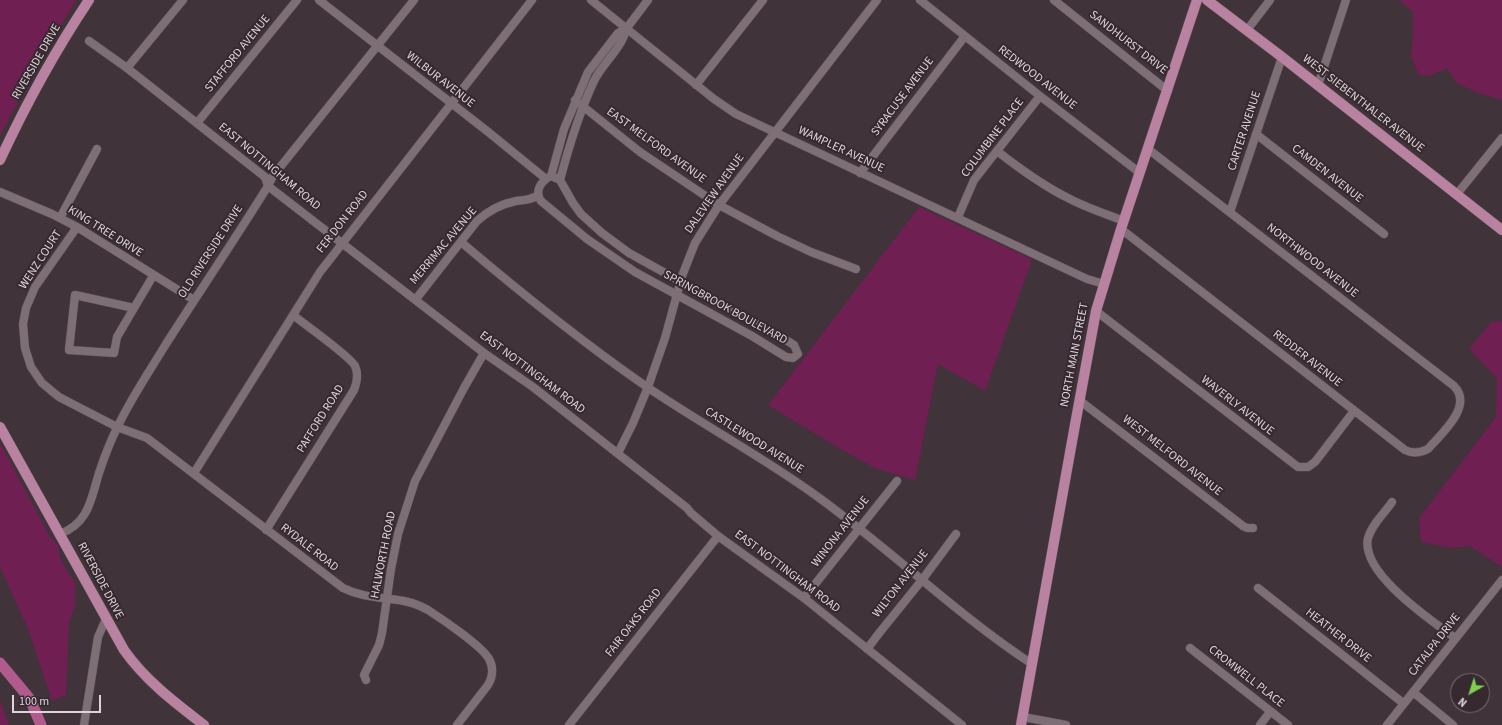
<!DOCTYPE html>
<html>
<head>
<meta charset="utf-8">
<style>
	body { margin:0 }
	#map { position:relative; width:1502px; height:725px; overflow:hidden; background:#41333a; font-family:"Source Sans 3",sans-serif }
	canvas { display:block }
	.north { position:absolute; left:1450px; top:673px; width:40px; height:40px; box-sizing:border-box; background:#372930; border:1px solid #796d74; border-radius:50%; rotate:219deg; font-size:11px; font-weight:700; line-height:16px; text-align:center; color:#ddd4d9 }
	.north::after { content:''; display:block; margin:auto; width:14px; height:18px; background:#7fd052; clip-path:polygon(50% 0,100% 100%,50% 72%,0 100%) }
	.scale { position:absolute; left:12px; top:695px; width:89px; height:18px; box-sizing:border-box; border:2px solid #ddd4d9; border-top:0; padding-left:5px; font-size:12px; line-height:14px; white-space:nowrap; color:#ddd4d9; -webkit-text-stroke:3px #372930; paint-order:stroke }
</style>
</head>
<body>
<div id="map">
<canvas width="1502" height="725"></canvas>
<div class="north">N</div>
<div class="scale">100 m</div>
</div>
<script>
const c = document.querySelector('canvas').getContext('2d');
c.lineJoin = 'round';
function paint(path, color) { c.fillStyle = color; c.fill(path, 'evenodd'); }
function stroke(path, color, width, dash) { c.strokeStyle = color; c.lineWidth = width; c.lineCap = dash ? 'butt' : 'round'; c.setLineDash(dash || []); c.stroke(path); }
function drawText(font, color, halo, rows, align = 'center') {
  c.font = font + ' "Source Sans 3",sans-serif'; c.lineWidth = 4; c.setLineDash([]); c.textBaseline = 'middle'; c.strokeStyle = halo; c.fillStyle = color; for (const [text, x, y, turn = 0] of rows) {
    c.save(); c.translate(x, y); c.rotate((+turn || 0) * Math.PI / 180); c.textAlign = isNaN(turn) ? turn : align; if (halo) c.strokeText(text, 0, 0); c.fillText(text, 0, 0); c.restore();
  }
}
paint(new Path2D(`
	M 0,0 L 76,0 L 31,76 L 0,136 Z
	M 1399,0 L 1502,0 L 1502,100 L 1481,94 L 1456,83 L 1447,68 L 1430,76 L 1418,74 L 1411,55 L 1413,37 L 1413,12 Z
	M 919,207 L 1032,259 L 985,391 L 938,364 L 915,480 L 877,469 L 837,447 L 768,405 Z
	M 1502,321 L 1502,567 L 1470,546 L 1451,548 L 1421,542 L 1419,518 L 1496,417 L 1497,378 L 1469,349 L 1491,322 Z
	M 0,443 L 50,537 L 58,545 L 60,557 L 67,571 L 75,582 L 75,605 L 69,623 L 66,695 L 52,701 L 28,629 L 0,567 Z
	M 0,701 L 1,703 L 9,725 L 0,725 Z`), '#6f1f51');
stroke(new Path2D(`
	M 0,663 L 30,699 L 41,725`), '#b15b8d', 11);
const minor = new Path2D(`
	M 319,0 L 487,131 L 546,179
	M 591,0 L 714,99 L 736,114 L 1087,279 L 1104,284
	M 920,0 L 1040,96 L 1140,173
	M 1054,0 L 1168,91
	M 1247,30 L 1270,0
	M 89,41 L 127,68 L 265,177 L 268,186 L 484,353 L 533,387 L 687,508 L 691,513 L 718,536 L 804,598 L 962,725
	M 127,68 L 183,0
	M 696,85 L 763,0
	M 1318,85 L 1346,0
	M 575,100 L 640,152 L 719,205 L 777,236 L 811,252 L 856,269
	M 197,123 L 297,0
	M 1256,134 L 1384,234
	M 997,151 C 1020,169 1043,186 1070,199 C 1087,208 1106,214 1124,221
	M 860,173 L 965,36
	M 551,176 L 560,180 L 573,203 L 581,214 L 602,233 L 629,253 L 786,340 L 794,345 L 798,354 L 793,358 L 786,357 L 752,336 L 635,272 L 587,239 L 541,201 C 534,191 541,181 551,176 Z
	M 551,176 L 564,129 L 588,72 L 618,33 L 626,29 L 648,0
	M 560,180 C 569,146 579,113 594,81 C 602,64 623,47 626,29
	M 0,192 L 52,214 L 77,227 L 194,300
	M 1457,194 L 1502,138
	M 1230,212 L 1282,57
	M 958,217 L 974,180 L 1040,96
	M 60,218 L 97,149
	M 77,227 L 35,287 L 26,308 L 23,324 L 25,348 L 31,367 L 42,383 L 59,397 L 117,427 L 147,438 L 343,588 C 363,598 383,597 404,601 C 413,603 421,606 428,610 C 442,619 482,646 489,659 C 494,668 493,676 488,685 L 457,725
	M 1121,229 L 1405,450 C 1413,454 1420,453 1428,449 C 1441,434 1474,406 1454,386 L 1148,149
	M 461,242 C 521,293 582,342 647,387 C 703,425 763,457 818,497 C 891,550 956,614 1032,664
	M 75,295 L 134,308 L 117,337 L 114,353 L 69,350 Z
	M 416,299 L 477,221 C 488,211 501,204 516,201 C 524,200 530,200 537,196
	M 134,308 L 153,276
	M 1096,311 L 1298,467 L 1308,467 L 1315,462 L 1354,411
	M 1079,400 L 1243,526 L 1247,528 L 1253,528
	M 618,453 L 633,423 L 648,387 L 665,338 L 682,276 L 695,243 L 719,205 L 877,0
	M 194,473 L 320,272 L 532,0
	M 1392,502 C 1384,514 1372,524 1368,538 C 1360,573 1431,620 1455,638
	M 266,530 L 354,390 C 357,382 359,374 355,366 C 350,356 304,324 293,315
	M 60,534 C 89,523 91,499 99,473 C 104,458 110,442 117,428 C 131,398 149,372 166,344 C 200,291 235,239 268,186 L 273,176 L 414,0
	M 1258,588 L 1403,703
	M 804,598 L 897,481
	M 1190,648 L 1288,725
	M 867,649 L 880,632 L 922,580 L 956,534
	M 366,680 L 364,675 L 379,645 L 382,633 L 391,569 L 398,534 L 415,481 L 464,388 L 484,353
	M 1413,692 L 1453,725
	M 1023,717 L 1066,725
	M 84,725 L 98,637 L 106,619
	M 569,725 L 718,536
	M 1260,725 L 1270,712
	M 1387,725 L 1502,580`);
const major = new Path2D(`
	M 1207,0 L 1282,57 L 1502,230
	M 0,160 C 26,104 55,51 89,0
	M 0,427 L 124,650 C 145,680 174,702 204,725
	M 1021,725 L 1075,425 L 1096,311 L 1121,229 L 1197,0`);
stroke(minor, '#5a4f55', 9);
stroke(major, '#5a4f55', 11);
stroke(minor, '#7e6e76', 8);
stroke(major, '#ba82a1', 10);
drawText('12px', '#ddd4d9', '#372930', [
	["SANDHURST DRIVE",1128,43,38],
	["STAFFORD AVENUE",238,54,-51],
	["RIVERSIDE DRIVE",37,62,-60],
	["REDWOOD AVENUE",1037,78,38],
	["WILBUR AVENUE",440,80,38],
	["SYRACUSE AVENUE",903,97,-53],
	["WEST SIEBENTHALER AVENUE",1363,104,38],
	["CARTER AVENUE",1245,131,-72],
	["COLUMBINE PLACE",993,138,-53],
	["EAST MELFORD AVENUE",656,146,36],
	["WAMPLER AVENUE",841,150,25],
	["EAST NOTTINGHAM ROAD",269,167,40],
	["CAMDEN AVENUE",1327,174,38],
	["DALEVIEW AVENUE",715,194,-55],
	["FER DON ROAD",343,222,-52],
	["KING TREE DRIVE",105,232,32],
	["MERRIMAC AVENUE",444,246,-50],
	["OLD RIVERSIDE DRIVE",211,252,-57],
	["WENZ COURT",41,260,-57],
	["NORTHWOOD AVENUE",1312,261,38],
	["SPRINGBROOK BOULEVARD",725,308,29],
	["NORTH MAIN STREET",1075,355,-79],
	["REDDER AVENUE",1307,359,38],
	["EAST NOTTINGHAM ROAD",532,373,37],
	["WAVERLY AVENUE",1237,406,38],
	["PAFFORD ROAD",321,419,-58],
	["CASTLEWOOD AVENUE",754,441,32],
	["WEST MELFORD AVENUE",1172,456,38],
	["WINONA AVENUE",841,532,-52],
	["RYDALE ROAD",309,548,38],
	["HALWORTH ROAD",384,555,-79],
	["EAST NOTTINGHAM ROAD",787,572,37],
	["RIVERSIDE DRIVE",100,581,62],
	["WILTON AVENUE",901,584,-52],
	["FAIR OAKS ROAD",634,623,-52],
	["HEATHER DRIVE",1338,636,38],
	["CATALPA DRIVE",1435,645,-52],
	["CROMWELL PLACE",1246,677,38]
]);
</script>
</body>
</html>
